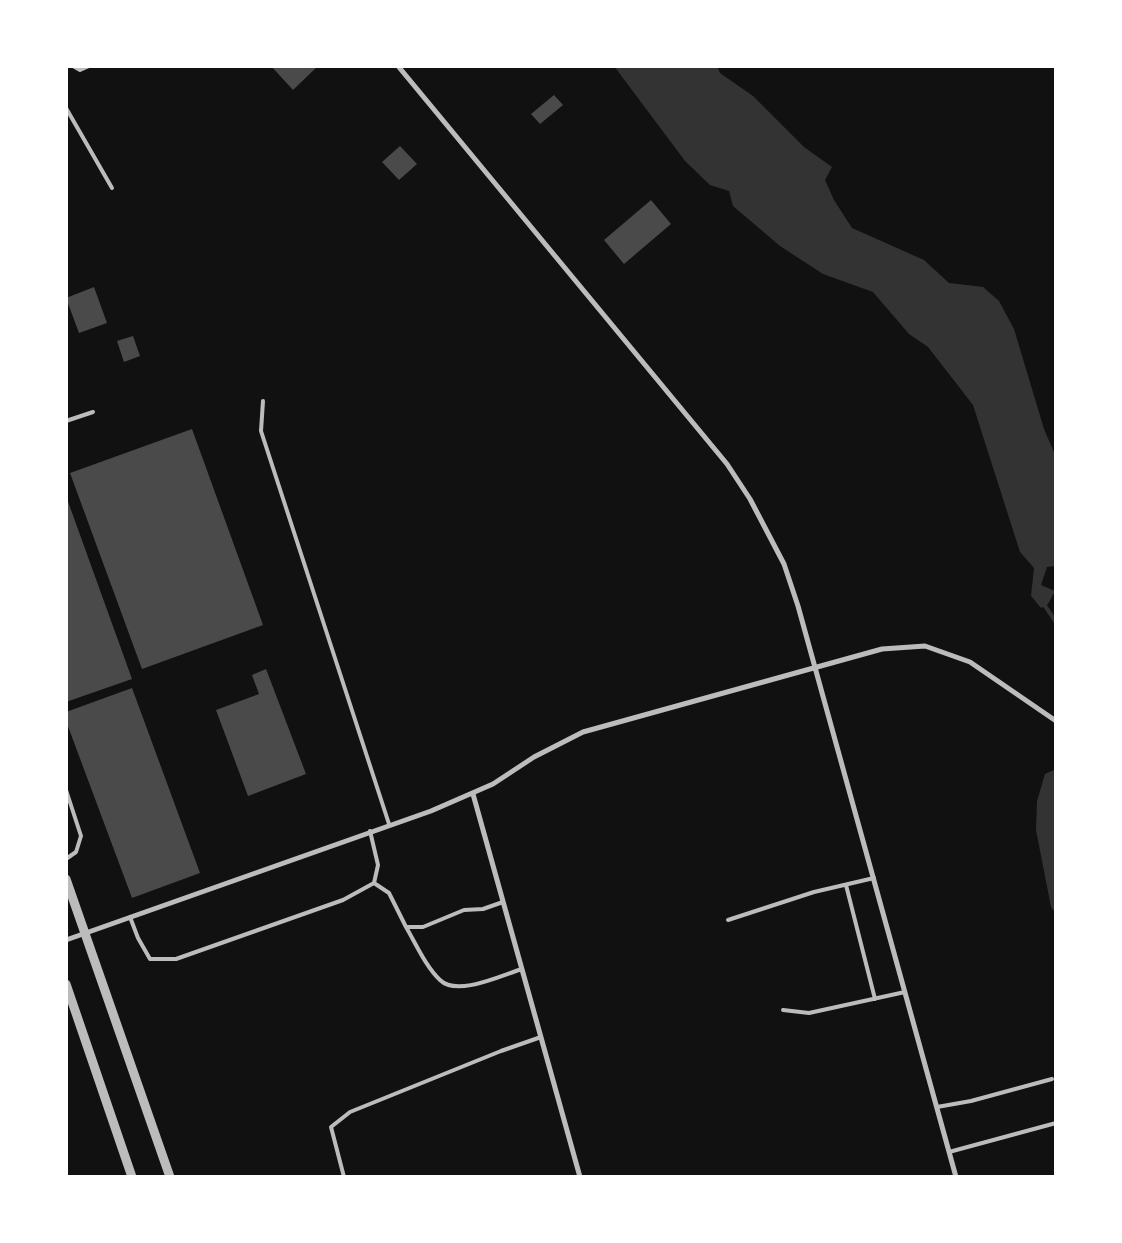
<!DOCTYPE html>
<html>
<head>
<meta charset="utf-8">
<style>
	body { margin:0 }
	#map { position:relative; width:1122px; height:1243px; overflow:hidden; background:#111; font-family:"PT Sans",sans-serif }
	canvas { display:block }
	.frame { position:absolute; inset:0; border:68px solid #fff; pointer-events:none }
</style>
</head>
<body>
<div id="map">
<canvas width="1122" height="1243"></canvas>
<div class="frame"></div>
</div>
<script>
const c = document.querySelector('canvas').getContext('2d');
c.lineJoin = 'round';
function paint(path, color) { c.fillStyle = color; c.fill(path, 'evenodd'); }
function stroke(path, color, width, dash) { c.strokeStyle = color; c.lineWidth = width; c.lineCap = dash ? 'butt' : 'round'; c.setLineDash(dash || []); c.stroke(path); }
paint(new Path2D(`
	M 614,66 L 717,66 L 720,73 L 753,96 L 804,147 L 832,167 L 825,180 L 834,200 L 852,228 L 924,260 L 949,283 L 983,287 L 999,301 L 1014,329 L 1044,429 L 1056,457 L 1056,566 L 1047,567 L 1041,585 L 1055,591 L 1048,604 L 1041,608 L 1031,596 L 1034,568 L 1020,552 L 973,405 L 928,347 L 909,334 L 873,292 L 823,274 L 780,246 L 733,206 L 729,191 L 710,185 L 685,161 Z
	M 1056,769 L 1056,914 L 1051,907 L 1036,830 L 1037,801 L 1045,774 Z`), '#333');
stroke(new Path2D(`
	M 1043,603 L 1056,622`), '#333', 4);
paint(new Path2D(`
	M 271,66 L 318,66 L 293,90 Z
	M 554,95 L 563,105 L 540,124 L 531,114 Z
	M 400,146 L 417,164 L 399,180 L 382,162 Z
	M 651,200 L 671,224 L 624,264 L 604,240 Z
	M 94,287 L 107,323 L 79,333 L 66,298 Z
	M 133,336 L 140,356 L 124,362 L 117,341 Z
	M 192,429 L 263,625 L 142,669 L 70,473 Z
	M 66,496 L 132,679 L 66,702 Z
	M 266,669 L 306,774 L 248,796 L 216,710 L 259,694 L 252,675 Z
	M 132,688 L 200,873 L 132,898 L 66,721 L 66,712 Z`), '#4a4a4a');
stroke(new Path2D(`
	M 73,66 L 80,70 L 89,66
	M 66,108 L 112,188
	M 263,401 L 261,431 L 389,824
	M 66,421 L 93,412
	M 66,790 L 81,836 L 76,852 L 66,859
	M 374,883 L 389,893 L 406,927 L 423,927 L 464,910 L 483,909 L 503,902
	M 846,885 L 875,999
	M 130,917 L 138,938 L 150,959 L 176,959 L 343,900 L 374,883 L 378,865 L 370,831
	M 728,920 L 814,892 L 874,878
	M 406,927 C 416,944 426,967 440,980 C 457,997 502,975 522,969
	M 783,1010 L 809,1013 L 905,992
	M 937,1107 L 971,1101 L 1052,1079
	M 949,1152 L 1056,1123
	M 344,1177 L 331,1127 L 350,1112 L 501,1051 L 541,1037`), '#bcbcbc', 4);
stroke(new Path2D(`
	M 398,66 L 727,464 L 750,499 L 784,564 L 798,606 L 956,1177
	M 473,794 L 580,1177
	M 66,940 L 431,811 L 493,784 L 534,757 L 583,732 L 882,649 L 925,646 L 970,662 L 1056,721`), '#bcbcbc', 5);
stroke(new Path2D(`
	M 66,879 L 170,1177
	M 66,984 L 132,1177`), '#bcbcbc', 9);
</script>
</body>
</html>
